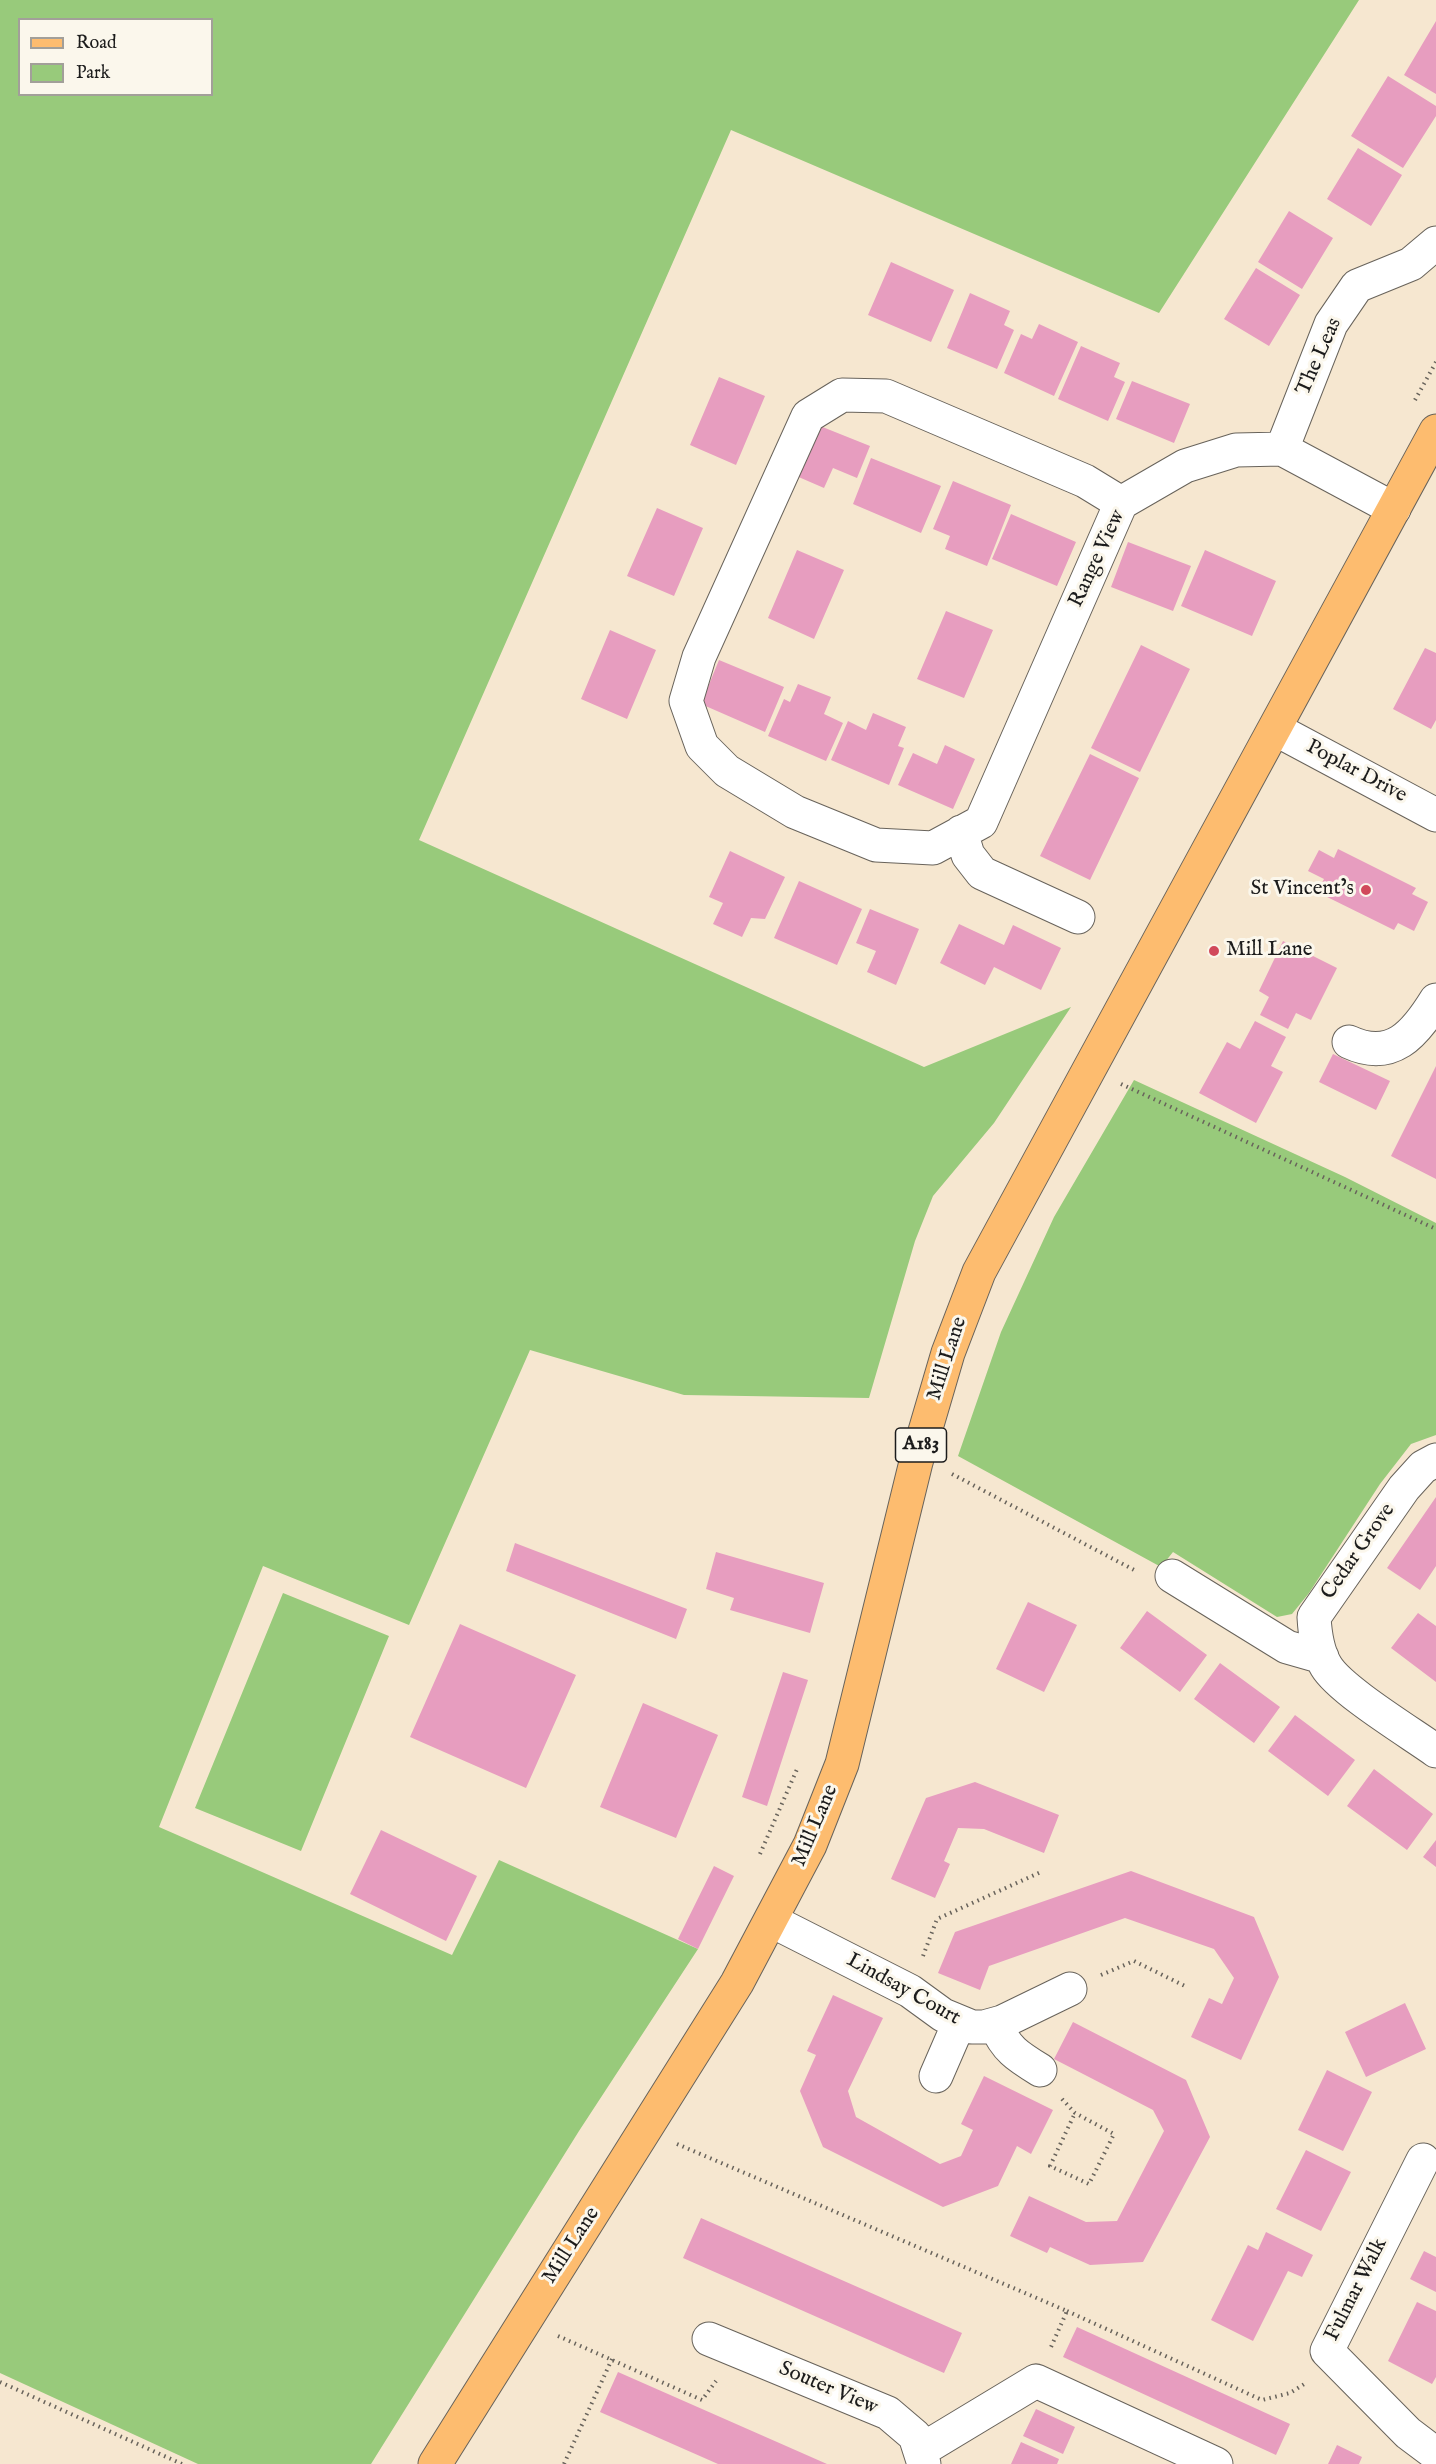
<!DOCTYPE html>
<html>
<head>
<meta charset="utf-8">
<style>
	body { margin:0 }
	#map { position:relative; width:1436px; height:2464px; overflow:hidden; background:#f6e7d0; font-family:"IM FELL English",serif }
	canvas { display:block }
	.legend { position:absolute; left:18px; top:18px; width:195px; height:78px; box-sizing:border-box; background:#fbf7ec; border:2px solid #a29f99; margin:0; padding:8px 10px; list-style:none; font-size:18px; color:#1c1c1c }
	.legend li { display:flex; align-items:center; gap:12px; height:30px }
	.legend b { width:30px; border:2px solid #a29f99 }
</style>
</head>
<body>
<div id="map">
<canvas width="1436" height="2464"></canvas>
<ul class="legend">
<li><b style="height:8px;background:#fdbc6f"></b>Road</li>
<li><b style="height:16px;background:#98ca7b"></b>Park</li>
</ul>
</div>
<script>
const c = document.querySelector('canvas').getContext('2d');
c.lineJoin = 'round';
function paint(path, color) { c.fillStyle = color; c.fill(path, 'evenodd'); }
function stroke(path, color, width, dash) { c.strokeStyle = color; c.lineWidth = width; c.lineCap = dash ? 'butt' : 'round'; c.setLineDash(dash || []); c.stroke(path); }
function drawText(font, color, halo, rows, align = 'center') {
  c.font = font + ' "IM FELL English",serif'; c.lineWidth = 6; c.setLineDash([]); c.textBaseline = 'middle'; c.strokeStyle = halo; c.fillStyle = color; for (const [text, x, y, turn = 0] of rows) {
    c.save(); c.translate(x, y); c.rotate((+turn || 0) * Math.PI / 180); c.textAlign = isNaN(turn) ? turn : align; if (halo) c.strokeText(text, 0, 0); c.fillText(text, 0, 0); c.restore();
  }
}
paint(new Path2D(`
	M 0,0 L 1359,0 L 1159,313 L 731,130 L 419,840 L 924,1067 L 1071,1007 L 994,1123 L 933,1196 L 915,1241 L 869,1398 L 684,1395 L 530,1350 L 409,1625 L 263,1566 L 159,1827 L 452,1955 L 499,1860 L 698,1949 L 579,2131 L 371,2464 L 198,2464 L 0,2373 ZM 20,20 L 212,20 L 212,94 L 20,94 Z
	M 1134,1080 L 1345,1177 L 1436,1223 L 1436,1435 L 1411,1444 L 1380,1484 L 1309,1593 L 1292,1614 L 1277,1617 L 1173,1552 L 1161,1567 L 958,1456 L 1001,1332 L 1054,1217 Z
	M 283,1593 L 389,1636 L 301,1851 L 195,1808 Z`), '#98ca7b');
paint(new Path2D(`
	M 1436,21 L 1436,94 L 1404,75 Z
	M 1388,76 L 1436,106 L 1436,116 L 1403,168 L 1351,136 Z
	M 1358,148 L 1402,175 L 1371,226 L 1327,199 Z
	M 1289,211 L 1333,238 L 1302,289 L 1258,262 Z
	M 891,262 L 954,290 L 931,342 L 868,315 Z
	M 1256,268 L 1300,295 L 1269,346 L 1224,319 Z
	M 970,293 L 1010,311 L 1004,325 L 1014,330 L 997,369 L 947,348 Z
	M 1039,324 L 1078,342 L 1054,396 L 1004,373 L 1021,334 L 1032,339 Z
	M 1081,346 L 1120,363 L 1114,377 L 1125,382 L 1108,421 L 1058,399 Z
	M 719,377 L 765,396 L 736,465 L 690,445 Z
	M 1132,381 L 1190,404 L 1174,443 L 1116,419 Z
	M 815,424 L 870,446 L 857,478 L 833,468 L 824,488 L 794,475 Z
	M 871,458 L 941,486 L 921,533 L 853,504 Z
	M 953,481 L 1011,505 L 987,566 L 945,549 L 950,536 L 933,529 Z
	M 657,508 L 703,528 L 674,596 L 627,576 Z
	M 1011,514 L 1076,542 L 1057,586 L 992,559 Z
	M 1128,542 L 1191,566 L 1173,611 L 1111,587 Z
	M 797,550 L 844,570 L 814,639 L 768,618 Z
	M 1205,550 L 1276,581 L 1252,636 L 1181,606 Z
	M 946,611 L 993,630 L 964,698 L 917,679 Z
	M 610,630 L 656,650 L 627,719 L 581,699 Z
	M 1141,645 L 1190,669 L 1140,772 L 1091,748 Z
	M 1425,648 L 1436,653 L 1436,720 L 1431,729 L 1393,709 Z
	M 719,660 L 784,687 L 765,732 L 701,704 Z
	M 798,684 L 831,697 L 824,714 L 843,723 L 826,761 L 768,736 L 784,699 L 790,702 Z
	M 873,713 L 906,727 L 898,746 L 904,748 L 889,785 L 831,760 L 848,721 L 866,730 Z
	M 945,745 L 975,759 L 953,809 L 898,785 L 913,753 L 937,764 Z
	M 1090,754 L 1139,778 L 1090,880 L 1040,856 Z
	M 1338,849 L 1416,888 L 1412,894 L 1428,902 L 1414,931 L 1398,923 L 1394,930 L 1317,892 L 1324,879 L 1308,871 L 1319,850 L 1334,858 Z
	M 730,851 L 785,877 L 765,919 L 751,918 L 742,937 L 713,924 L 723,903 L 709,897 Z
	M 799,881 L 862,909 L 837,965 L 774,938 Z
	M 870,909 L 919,929 L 896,985 L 867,972 L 876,951 L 856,943 Z
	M 959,924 L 1004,945 L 1013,925 L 1061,948 L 1041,990 L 994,967 L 985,985 L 940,963 Z
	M 1283,941 L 1337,968 L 1311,1020 L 1296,1013 L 1288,1029 L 1260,1015 L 1269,997 L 1259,991 Z
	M 1255,1021 L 1286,1037 L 1271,1066 L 1283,1072 L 1256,1123 L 1199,1093 L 1227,1042 L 1240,1049 Z
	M 1333,1054 L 1390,1081 L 1376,1110 L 1319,1082 Z
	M 1436,1066 L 1436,1179 L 1391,1156 Z
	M 1436,1497 L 1436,1566 L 1420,1590 L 1387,1568 Z
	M 515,1543 L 687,1609 L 676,1639 L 506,1571 Z
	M 716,1552 L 824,1583 L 810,1633 L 730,1610 L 734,1598 L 706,1589 Z
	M 1028,1602 L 1077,1625 L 1044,1692 L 996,1669 Z
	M 1147,1611 L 1207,1655 L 1180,1692 L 1120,1648 Z
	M 1418,1613 L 1436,1626 L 1436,1682 L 1391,1648 Z
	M 460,1624 L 576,1675 L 526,1788 L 410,1737 Z
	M 1220,1663 L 1280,1707 L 1254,1743 L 1194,1699 Z
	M 783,1672 L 808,1680 L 767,1806 L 742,1797 Z
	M 643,1703 L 718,1735 L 676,1838 L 600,1807 Z
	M 1295,1715 L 1355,1760 L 1328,1796 L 1268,1751 Z
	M 1374,1769 L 1433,1814 L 1407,1850 L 1347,1806 Z
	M 975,1782 L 1059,1815 L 1044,1853 L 984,1829 L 958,1828 L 944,1861 L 950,1864 L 935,1898 L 891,1879 L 926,1798 Z
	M 381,1830 L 477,1876 L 446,1941 L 350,1894 Z
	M 1436,1840 L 1436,1867 L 1423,1857 Z
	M 714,1866 L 734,1876 L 698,1949 L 678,1939 Z
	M 1131,1871 L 1254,1917 L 1279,1977 L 1241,2060 L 1191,2037 L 1209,1998 L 1222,2004 L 1234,1978 L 1214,1949 L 1125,1918 L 989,1966 L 980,1990 L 938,1973 L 955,1932 Z
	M 833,1995 L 883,2018 L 848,2091 L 856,2117 L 940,2164 L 961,2156 L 973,2130 L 961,2124 L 984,2076 L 1053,2110 L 1031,2154 L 1017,2146 L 998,2186 L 943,2207 L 823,2147 L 800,2091 L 816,2055 L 807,2051 Z
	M 1405,2003 L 1426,2049 L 1366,2077 L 1345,2032 Z
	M 1073,2022 L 1186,2080 L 1210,2137 L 1143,2262 L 1090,2265 L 1050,2247 L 1047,2253 L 1010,2236 L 1029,2196 L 1086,2222 L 1117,2221 L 1164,2131 L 1153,2110 L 1054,2059 Z
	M 1327,2070 L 1372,2092 L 1343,2151 L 1298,2130 Z
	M 1306,2150 L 1351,2172 L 1321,2231 L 1276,2209 Z
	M 701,2218 L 962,2333 L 944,2373 L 683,2258 Z
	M 1266,2232 L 1313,2255 L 1302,2277 L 1288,2271 L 1253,2341 L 1211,2320 L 1248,2245 L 1258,2250 Z
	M 1424,2251 L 1436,2257 L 1436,2292 L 1410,2279 Z
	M 1417,2302 L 1436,2311 L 1436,2377 L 1432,2384 L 1388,2361 Z
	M 1077,2327 L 1290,2424 L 1276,2455 L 1063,2357 Z
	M 618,2372 L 827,2464 L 718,2464 L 600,2412 Z
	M 1036,2409 L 1075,2427 L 1063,2454 L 1023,2436 Z
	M 1021,2442 L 1059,2459 L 1057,2464 L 1011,2464 Z
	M 1337,2445 L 1362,2457 L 1359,2464 L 1328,2464 Z`), '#e79dbf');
const minor = new Path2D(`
	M 1282,449 L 1331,324 L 1357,286 L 1411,264 L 1436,243
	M 1121,503 L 1085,481 L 886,396 L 842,395 L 808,416 L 699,657 L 686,701 L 702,746 L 727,771 L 795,812 L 876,845 L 933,848 L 981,822 L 1121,503 L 1185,466 L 1236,450 L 1282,449 L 1394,509
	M 1275,729 L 1436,815
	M 961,832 L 968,855 L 982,873 L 1078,917
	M 1349,1042 C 1392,1062 1415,1034 1436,1000
	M 1436,1460 L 1423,1467 L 1404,1488 L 1314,1617 C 1315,1634 1317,1651 1326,1666 C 1340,1690 1411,1733 1436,1751
	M 1172,1576 L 1287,1647 L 1322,1657
	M 772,1921 L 910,1991 L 943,2015 L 972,2027 L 984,2027 L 1002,2022 L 1070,1989
	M 995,2024 C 1006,2049 1017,2056 1040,2070
	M 936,2076 L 959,2023
	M 1423,2160 L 1327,2351 L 1408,2433 L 1436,2454
	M 709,2339 L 888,2413 L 915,2436 L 924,2464
	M 920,2451 L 1036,2381 L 1216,2464`);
const major = new Path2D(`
	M 435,2464 L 737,1983 L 810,1845 L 842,1764 L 916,1462 L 948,1353 L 979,1272 L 1436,431`);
stroke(minor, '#68635b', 35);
stroke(major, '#68635b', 35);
stroke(new Path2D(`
	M 1415,400 L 1436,362
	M 1121,1084 L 1436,1229
	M 952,1474 L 1136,1571
	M 760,1854 L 798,1767
	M 923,1956 L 937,1919 L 1041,1872
	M 1101,1975 L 1134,1961 L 1187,1987
	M 1062,2099 L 1075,2113 L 1114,2134 L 1089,2184 L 1050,2166 L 1075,2113
	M 677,2144 L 1067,2311 L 1051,2347
	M 1067,2311 L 1262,2400 L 1290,2393 L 1306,2383
	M 558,2336 L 702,2400 L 716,2381
	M 0,2382 L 182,2464
	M 564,2464 L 612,2359`), '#68635b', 4, [1.5, 4.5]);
stroke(minor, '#fff', 33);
stroke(major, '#fdbc6f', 33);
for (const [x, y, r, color] of [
	[1366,890,6,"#d1495b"],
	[1214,951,6,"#d1495b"]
]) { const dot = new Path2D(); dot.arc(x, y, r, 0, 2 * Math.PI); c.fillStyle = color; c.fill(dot); stroke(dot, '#fbf7ec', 2); }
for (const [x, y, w] of [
	[921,1445,51]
]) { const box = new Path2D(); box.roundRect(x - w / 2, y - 17, w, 34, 4.5); c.fillStyle = '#fbf7ec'; c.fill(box); stroke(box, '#1c1c1c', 1.5); }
drawText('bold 20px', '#1c1c1c', null, [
	["A183",921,1445]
]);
drawText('21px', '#1c1c1c', '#fbf7ec', [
	["The Leas",1320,357,-66],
	["Range View",1098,559,-65],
	["Poplar Drive",1356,772,28],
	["Mill Lane",948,1359,-72],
	["Cedar Grove",1359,1552,-55],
	["Mill Lane",816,1826,-67],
	["Lindsay Court",903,1990,29],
	["Mill Lane",572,2246,-57],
	["Fulmar Walk",1357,2290,-63],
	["Souter View",828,2389,23]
]);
drawText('21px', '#1c1c1c', '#fbf7ec', [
	["St Vincent’s",1354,890],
	["Mill Lane",1226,951,"left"]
], 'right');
</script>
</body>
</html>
